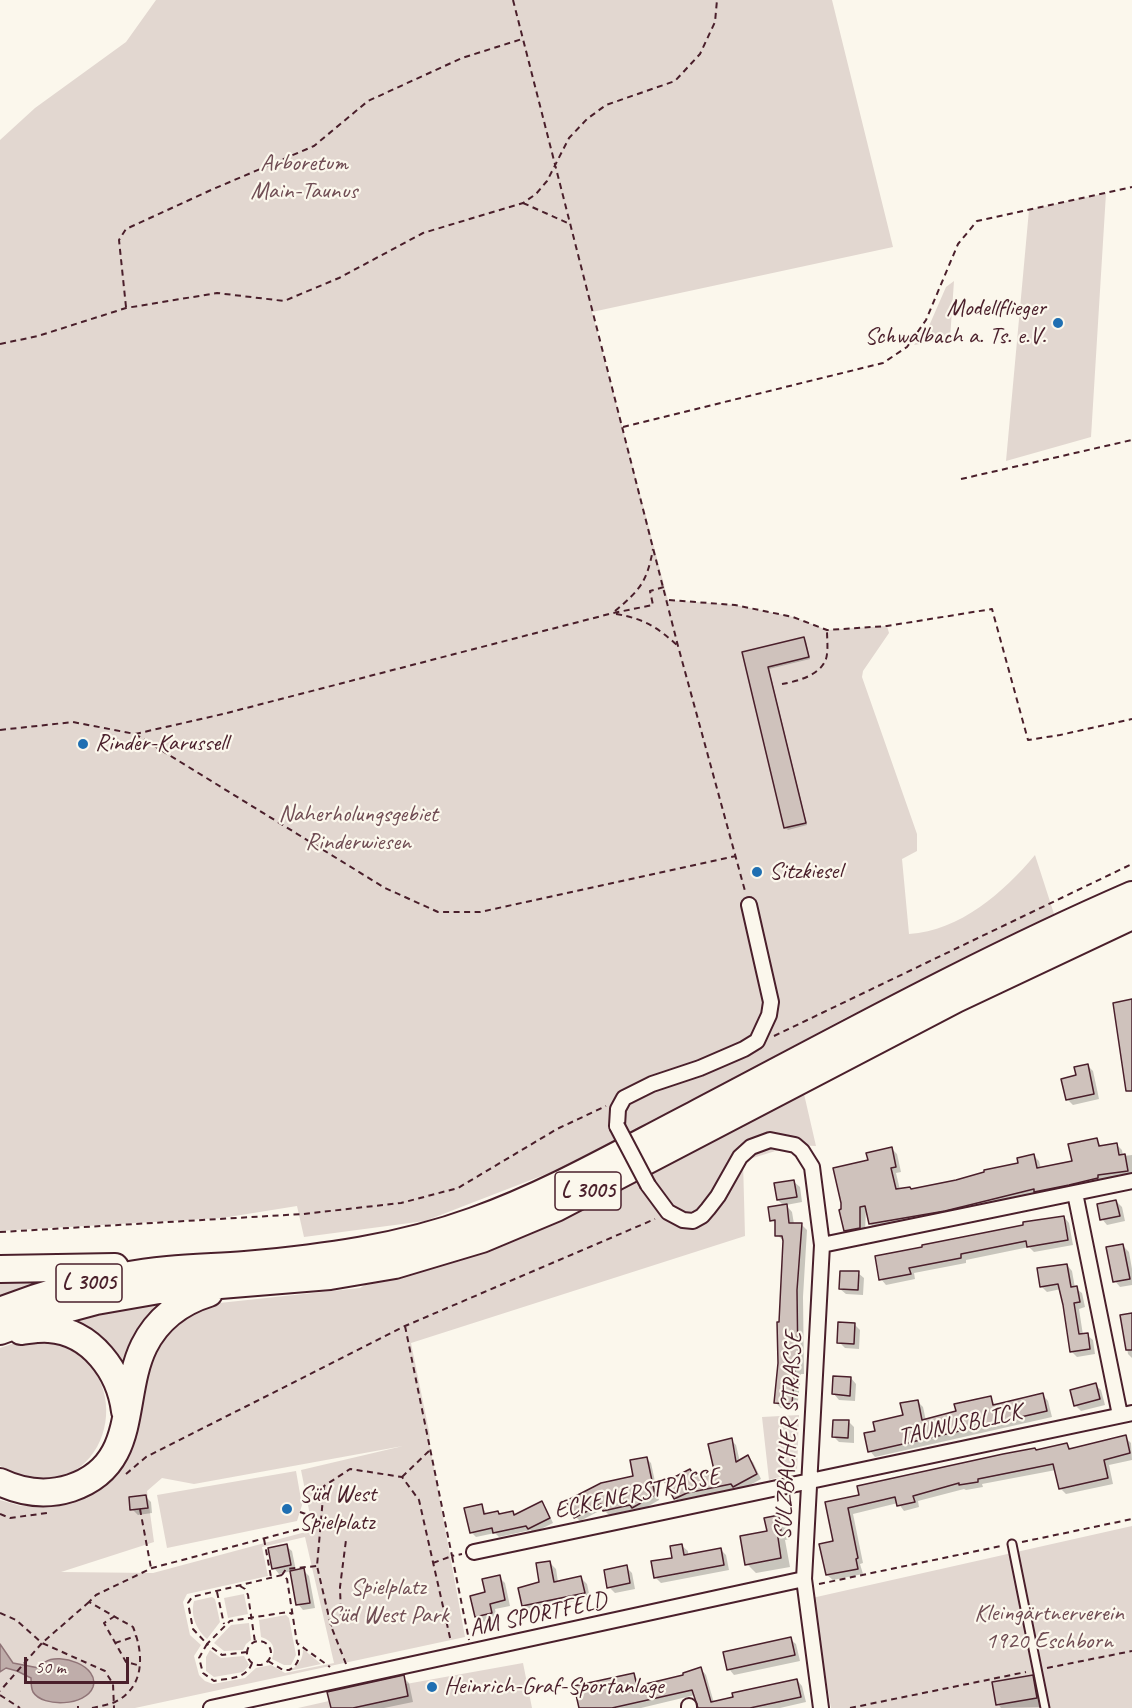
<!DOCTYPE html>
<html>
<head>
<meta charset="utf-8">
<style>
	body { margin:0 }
	#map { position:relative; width:1132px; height:1708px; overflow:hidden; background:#fbf7ec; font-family:Caveat,sans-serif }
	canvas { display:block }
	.scale { position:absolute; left:24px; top:1657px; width:105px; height:27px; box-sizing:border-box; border:3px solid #4a1f2b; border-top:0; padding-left:8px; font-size:18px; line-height:21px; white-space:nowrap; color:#4a1f2b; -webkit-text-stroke:4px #fbf7ec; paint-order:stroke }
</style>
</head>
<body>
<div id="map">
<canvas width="1132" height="1708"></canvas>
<div class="scale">50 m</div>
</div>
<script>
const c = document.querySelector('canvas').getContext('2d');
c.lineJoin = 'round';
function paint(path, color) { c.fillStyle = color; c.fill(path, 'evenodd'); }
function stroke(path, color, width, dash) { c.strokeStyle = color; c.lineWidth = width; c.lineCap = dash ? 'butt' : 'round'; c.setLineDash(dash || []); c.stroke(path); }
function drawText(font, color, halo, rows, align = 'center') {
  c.font = font + ' Caveat,sans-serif'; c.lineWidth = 4.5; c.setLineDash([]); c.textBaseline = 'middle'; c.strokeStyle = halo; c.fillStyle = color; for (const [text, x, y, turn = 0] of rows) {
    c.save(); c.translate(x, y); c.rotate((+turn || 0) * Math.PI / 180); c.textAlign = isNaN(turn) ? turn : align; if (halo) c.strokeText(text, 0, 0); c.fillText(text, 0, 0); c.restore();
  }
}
paint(new Path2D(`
	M 156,0 L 832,0 L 893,247 L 592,312 L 668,600 L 735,605 L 793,617 L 827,630 L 887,626 L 889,633 L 863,671 L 862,677 L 917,834 L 917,851 L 902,859 L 909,934 C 960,931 1004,892 1035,855 L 1055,917 L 847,1017 L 580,1161 L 425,1221 L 304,1237 L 297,1206 L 222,1218 L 0,1231 L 0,140 L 35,108 L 126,42 Z
	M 1106,193 L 1091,437 L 1006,461 L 1029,210 Z
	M 954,281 L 950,339 L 914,345 L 929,326 L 946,287 Z
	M 804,1094 L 816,1146 L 795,1145 L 743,1161 L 745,1236 L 411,1343 L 430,1436 L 429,1441 L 465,1637 L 135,1708 L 0,1708 L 0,1500 L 21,1506 L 46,1506 L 72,1502 L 93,1492 L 116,1473 L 148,1356 L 174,1320 L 210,1304 L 360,1288 L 373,1280 L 584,1203 ZM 403,1446 L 301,1470 L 313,1530 L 153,1573 L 61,1572 L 154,1542 L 147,1491 L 162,1478 L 194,1484 ZM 305,1537 L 334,1663 L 285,1673 L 271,1665 L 256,1668 L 245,1678 L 213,1684 L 205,1681 L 199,1675 L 194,1656 L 201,1645 L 190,1635 L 183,1602 L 187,1594 L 268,1576 L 262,1547 Z
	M 71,1275 L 0,1296 L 0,1278 Z
	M 194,1293 L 125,1389 L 51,1324 L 92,1310 Z
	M 24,1340 C 157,1340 114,1529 0,1466 L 0,1348 Z
	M 799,1415 L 797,1472 L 769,1480 L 762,1417 Z
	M 296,1471 L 302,1505 L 297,1521 L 167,1548 L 157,1495 Z
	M 1132,1526 L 1132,1708 L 831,1708 L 812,1598 Z
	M 244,1594 L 248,1614 L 228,1618 L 224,1598 Z
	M 212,1597 L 215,1599 L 220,1622 L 207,1639 C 197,1630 190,1616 194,1601 Z
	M 286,1615 L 289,1618 L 296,1655 L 291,1665 L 284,1665 L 272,1659 C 276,1647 273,1641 261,1637 L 259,1620 Z
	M 249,1623 L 251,1640 L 246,1644 L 243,1650 L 224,1651 L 214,1643 L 231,1625 Z
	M 303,1649 L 321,1664 L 289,1671 C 298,1666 303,1660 303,1649 Z
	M 210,1650 L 221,1658 L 244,1656 L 249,1665 L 243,1672 L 214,1677 L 206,1671 L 206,1657 Z
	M 523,1663 L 532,1708 L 298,1708 L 329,1701 L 327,1689 L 403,1673 L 406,1684 Z`), '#e2d7d0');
const water = new Path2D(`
	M 0,1644 L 13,1663 L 39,1668 C 41,1666 43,1663 45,1662 C 60,1652 100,1666 93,1687 C 86,1706 43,1708 33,1692 C 31,1688 31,1683 31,1678 L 17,1671 L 6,1668 L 0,1672 Z`);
paint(water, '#bfadaa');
stroke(water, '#907477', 1.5);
paint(new Path2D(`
	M 803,638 L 806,641 L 810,659 L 769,669 L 807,825 L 788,830 L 785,827 L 744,653 Z
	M 1087,1065 L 1093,1071 L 1099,1099 L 1073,1105 L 1067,1099 L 1078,1076 Z
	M 1096,1139 L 1102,1147 L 1117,1145 L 1122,1150 L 1123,1156 L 1132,1155 L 1132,1175 L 876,1229 L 870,1224 L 866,1207 L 865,1233 L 851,1236 L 845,1231 L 870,1161 L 891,1148 L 897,1154 L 901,1172 L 896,1173 L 900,1190 L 911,1190 L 957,1181 L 1020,1164 L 1034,1156 L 1039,1161 L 1041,1169 L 1074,1162 Z
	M 794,1182 L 800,1187 L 802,1202 L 786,1205 L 792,1212 L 794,1224 L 801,1224 L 807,1230 L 803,1297 L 804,1374 L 801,1374 L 797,1410 L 781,1408 L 775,1402 L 779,1363 L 784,1241 L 777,1235 L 777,1225 L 772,1220 L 784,1206 L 778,1200 Z
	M 1116,1201 L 1122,1207 L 1125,1221 L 1107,1225 L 1102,1219 Z
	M 1064,1217 L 1069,1223 L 1073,1245 L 1034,1252 L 1029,1247 L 966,1260 L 966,1263 L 914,1273 L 915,1279 L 886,1285 L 881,1279 L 924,1248 Z
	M 1123,1246 L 1129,1252 L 1132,1269 L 1132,1285 L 1120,1287 L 1115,1281 Z
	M 1067,1265 L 1072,1271 L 1075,1288 L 1082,1293 L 1085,1307 L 1079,1309 L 1083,1335 L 1087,1335 L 1093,1340 L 1095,1354 L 1077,1357 L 1071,1351 L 1061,1289 L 1047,1292 L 1041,1286 Z
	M 858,1273 L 864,1278 L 863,1295 L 846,1294 L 840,1289 Z
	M 1132,1314 L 1132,1358 L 1128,1354 L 1122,1316 Z
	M 855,1325 L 860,1330 L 859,1349 L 845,1348 L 839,1342 Z
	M 851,1378 L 856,1384 L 855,1401 L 839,1400 L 834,1394 Z
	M 1095,1385 L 1101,1390 L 1105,1405 L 1081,1411 L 1075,1405 Z
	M 1043,1395 L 1048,1401 L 1052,1417 L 875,1457 L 870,1451 L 877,1432 L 905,1416 L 917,1401 L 923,1407 L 926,1421 L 957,1412 L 990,1398 L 996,1406 Z
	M 849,1422 L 854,1427 L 854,1443 L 839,1442 L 833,1436 Z
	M 1125,1437 L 1131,1443 L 1132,1460 L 1109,1465 L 1113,1484 L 1066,1494 L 1060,1488 L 1056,1470 L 982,1484 L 983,1487 L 966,1490 L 964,1489 L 918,1501 L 919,1507 L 904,1511 L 898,1503 L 853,1514 L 863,1563 L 860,1564 L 863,1574 L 833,1580 L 827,1575 L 835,1542 L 827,1503 L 1067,1445 L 1072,1450 Z
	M 731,1440 L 736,1445 L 740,1462 L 748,1457 L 753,1462 L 761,1479 L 739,1491 L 737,1488 L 693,1497 L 680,1503 L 675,1498 L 694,1476 L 716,1471 Z
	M 646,1458 L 651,1463 L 659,1500 L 638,1512 L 635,1509 L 609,1515 L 603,1509 L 580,1521 L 576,1517 L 635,1477 Z
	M 145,1496 L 151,1502 L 152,1513 L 138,1515 L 132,1509 Z
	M 541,1503 L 546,1508 L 553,1523 L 533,1533 L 531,1530 L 499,1537 L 495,1533 L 476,1537 L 471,1532 L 482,1506 L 487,1515 L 500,1515 L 513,1513 L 516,1516 Z
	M 778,1517 L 787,1526 L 790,1539 L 785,1540 L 790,1567 L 756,1573 L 747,1564 Z
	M 286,1546 L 292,1551 L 296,1571 L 303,1570 L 309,1576 L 315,1608 L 303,1610 L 298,1604 L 292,1571 L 279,1574 L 274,1568 Z
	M 682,1546 L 688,1551 L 688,1555 L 720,1549 L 726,1555 L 729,1570 L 661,1583 L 656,1578 L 674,1559 Z
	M 550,1563 L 556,1569 L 558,1582 L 581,1578 L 587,1584 L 590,1598 L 529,1611 L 523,1605 L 541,1584 Z
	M 626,1567 L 632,1573 L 635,1589 L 615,1593 L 609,1587 Z
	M 499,1577 L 505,1583 L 510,1606 L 495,1609 L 497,1619 L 482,1622 L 476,1617 L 487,1593 Z
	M 790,1639 L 796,1644 L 800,1661 L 734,1675 L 729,1669 Z
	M 701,1669 L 706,1675 L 714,1703 L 797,1680 L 802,1686 L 806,1702 L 780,1708 L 699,1708 L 695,1695 L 641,1708 L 581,1708 L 633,1675 L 639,1681 L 640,1686 L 685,1676 Z
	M 403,1677 L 409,1683 L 413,1702 L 384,1708 L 332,1708 Z
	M 1032,1677 L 1041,1686 L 1045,1707 L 1001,1708 L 998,1704 Z`), '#0003');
const building = new Path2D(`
	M 804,637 L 809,657 L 768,667 L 806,823 L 784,828 L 742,652 Z
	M 1132,999 L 1132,1091 L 1126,1091 L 1113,1003 Z
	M 1088,1064 L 1094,1094 L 1066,1100 L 1061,1079 L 1076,1075 L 1074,1067 Z
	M 1097,1138 L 1099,1146 L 1117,1143 L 1119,1155 L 1125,1154 L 1128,1171 L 1098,1175 L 1098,1178 L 1069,1185 L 1034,1192 L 1034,1189 L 945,1211 L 869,1224 L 865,1206 L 860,1207 L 860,1228 L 844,1231 L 839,1210 L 841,1209 L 841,1203 L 833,1168 L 868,1160 L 866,1153 L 892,1147 L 896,1167 L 891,1168 L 896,1189 L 910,1187 L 911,1189 L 956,1180 L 984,1172 L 984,1170 L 1018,1163 L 1017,1158 L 1034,1154 L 1037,1168 L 1072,1161 L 1068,1144 Z
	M 794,1180 L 797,1197 L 777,1200 L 774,1183 Z
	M 1116,1200 L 1120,1216 L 1100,1220 L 1097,1204 Z
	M 787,1204 L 789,1223 L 802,1223 L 797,1290 L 798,1369 L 795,1369 L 792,1404 L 774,1403 L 778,1363 L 777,1322 L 779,1322 L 783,1241 L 782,1236 L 775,1236 L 775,1220 L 770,1221 L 768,1207 Z
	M 1064,1216 L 1068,1240 L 1027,1247 L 1026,1241 L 961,1254 L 961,1258 L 909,1268 L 911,1274 L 879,1280 L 875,1256 L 922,1247 L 922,1245 L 1023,1225 L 1023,1222 Z
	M 1123,1244 L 1130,1279 L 1113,1282 L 1106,1247 Z
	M 1067,1264 L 1071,1287 L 1077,1286 L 1080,1302 L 1074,1303 L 1079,1334 L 1088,1333 L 1090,1349 L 1070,1352 L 1063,1305 L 1058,1284 L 1040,1287 L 1037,1268 Z
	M 840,1271 L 859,1271 L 858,1290 L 839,1289 Z
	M 1132,1313 L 1132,1350 L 1126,1350 L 1120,1315 Z
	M 838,1322 L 855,1323 L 854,1344 L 837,1343 Z
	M 833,1376 L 851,1377 L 850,1396 L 832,1394 Z
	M 1096,1383 L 1100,1399 L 1074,1406 L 1070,1390 Z
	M 1043,1393 L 1047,1411 L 868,1452 L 864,1433 L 875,1431 L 873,1422 L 903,1415 L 900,1403 L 918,1400 L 922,1420 L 956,1411 L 954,1404 L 991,1396 L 993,1405 Z
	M 833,1420 L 849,1420 L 848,1438 L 832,1437 Z
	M 1126,1435 L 1130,1453 L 1104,1460 L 1108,1478 L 1059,1489 L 1053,1464 L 978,1479 L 978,1482 L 959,1485 L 959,1483 L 913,1496 L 915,1502 L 897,1506 L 895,1497 L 848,1508 L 858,1558 L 856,1559 L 858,1569 L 826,1575 L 819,1544 L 833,1541 L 825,1502 L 859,1495 L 857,1486 L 1003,1454 L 1035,1448 L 1036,1450 L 1067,1443 L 1069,1449 Z
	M 732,1438 L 736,1462 L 748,1455 L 757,1474 L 733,1487 L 731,1484 L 687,1493 L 674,1499 L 665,1482 L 690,1469 L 693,1474 L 714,1470 L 708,1444 Z
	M 647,1457 L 655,1495 L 632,1508 L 630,1505 L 603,1511 L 601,1504 L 574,1518 L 566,1501 L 601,1483 L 633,1476 L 630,1460 Z
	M 146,1495 L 148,1508 L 130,1510 L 129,1497 Z
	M 542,1501 L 550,1518 L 528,1529 L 526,1526 L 493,1533 L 492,1528 L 470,1533 L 464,1508 L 482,1504 L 484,1514 L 498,1511 L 499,1514 L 513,1511 L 514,1515 Z
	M 779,1515 L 781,1530 L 777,1531 L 781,1558 L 745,1565 L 740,1536 L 767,1531 L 764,1518 Z
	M 287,1544 L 291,1565 L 272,1569 L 268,1548 Z
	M 682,1544 L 684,1555 L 721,1548 L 724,1565 L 654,1578 L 651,1561 L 672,1558 L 670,1546 Z
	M 550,1561 L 554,1582 L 581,1576 L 585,1593 L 522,1606 L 518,1588 L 539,1582 L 536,1563 Z
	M 627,1565 L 630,1583 L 607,1588 L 604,1570 Z
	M 304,1568 L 310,1603 L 296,1605 L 290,1571 Z
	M 500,1575 L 505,1600 L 490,1604 L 492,1613 L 475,1617 L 470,1596 L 485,1592 L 482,1579 Z
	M 791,1637 L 795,1655 L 727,1670 L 723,1652 Z
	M 701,1667 L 711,1702 L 733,1697 L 732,1693 L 797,1679 L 801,1697 L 750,1708 L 698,1708 L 692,1690 L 612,1708 L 579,1708 L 574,1686 L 634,1673 L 637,1686 L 683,1675 L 683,1673 Z
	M 404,1675 L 408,1696 L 353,1708 L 331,1708 L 327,1692 Z
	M 1033,1675 L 1037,1698 L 996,1705 L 992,1682 Z`);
paint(building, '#cfc2bc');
stroke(building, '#4a1f2b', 1.5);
const lane = new Path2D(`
	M 1012,1544 L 1045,1708`);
const street = new Path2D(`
	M 617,1126 L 618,1109 L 624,1098 L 652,1084 L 700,1068 L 744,1049 L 757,1041 L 769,1015 L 771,1002 L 749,905
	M 648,1185 L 668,1212 L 683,1220 L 693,1221 L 702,1216 L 708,1209 L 718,1196 L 740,1157 L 751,1147 L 770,1140 L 795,1145 L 802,1151 L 812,1167 L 822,1245 L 804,1579 L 821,1708
	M 1075,1193 L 1120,1415
	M 822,1245 L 1132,1181
	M 474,1552 L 1132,1413
	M 689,1706 L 689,1708
	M 211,1708 L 804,1579`);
const highway = new Path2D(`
	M 0,1269 L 115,1267
	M 0,1311 C 40,1295 81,1283 124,1276 C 164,1268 205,1268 245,1265 C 323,1258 400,1248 474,1221 C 550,1194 622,1152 694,1115 C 839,1039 982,960 1132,895
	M 0,1331 L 44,1315 L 96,1301 L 159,1290 L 330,1276 L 395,1265 L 482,1239 L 556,1208 L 956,999 L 1132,916
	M 21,1331 C 30,1330 40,1328 49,1329 C 92,1332 120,1372 125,1411
	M 0,1482 C 23,1493 46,1496 71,1488 C 140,1465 119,1397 144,1346 C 158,1318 180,1302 209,1293`);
stroke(lane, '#4a1f2b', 11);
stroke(street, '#4a1f2b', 18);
stroke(highway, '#4a1f2b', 30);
stroke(new Path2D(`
	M 513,0 L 678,646 L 745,891
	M 523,203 L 570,224
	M 126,307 L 119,240 L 126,229 L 211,190 L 314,146 L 368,101 L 462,58 L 522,39
	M 0,344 L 38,336 L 126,308 L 217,293 L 284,301 L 339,278 L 423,233 L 523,203 L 536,194 L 547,181 L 569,138 L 587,119 L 606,105 L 675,81 L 700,54 L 715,22 L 717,0
	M 623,427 L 883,363 L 907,347 L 926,320 L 958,244 L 977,221 L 1132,187
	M 961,479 L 1132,440
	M 669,600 L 735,605 L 793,617 L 827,630 L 887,626 L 992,609 L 1028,740 L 1060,735 L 1132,719
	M 615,611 C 640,590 647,582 653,549
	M 616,614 C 645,619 657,627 678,646
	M 782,684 C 799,681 825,674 827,654 C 828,646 827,638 827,630
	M 0,730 L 73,722 L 135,734 L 385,888 L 438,912 L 480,912 L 736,856
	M 135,734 L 223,714 L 613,613 L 653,605 L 650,591 L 664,587
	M 774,1036 L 1132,864
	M 0,1232 L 303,1214 L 401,1203 L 458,1188 L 557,1129 L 606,1106
	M 405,1326 L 452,1556 L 462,1554
	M 126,1474 L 146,1457 L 405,1326 L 655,1219
	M 402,1477 L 431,1449
	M 140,1509 L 151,1568
	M 300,1512 L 322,1520
	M 0,1514 L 10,1518 L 47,1513
	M 264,1539 L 271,1577
	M 1022,1542 L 1132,1519
	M 433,1563 L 452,1556 L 469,1640
	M 282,1575 L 286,1569 L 317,1566
	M 819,1584 L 1001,1546
	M 240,1586 L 245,1589 L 248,1595 L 255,1642
	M 217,1592 L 224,1624
	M 89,1602 L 42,1643 L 105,1671 L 113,1684 L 114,1708
	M 0,1613 L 16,1620 L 42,1643 L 0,1691
	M 115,1616 L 104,1623 L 126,1662 L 141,1666
	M 331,1626 L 341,1618 L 340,1587 L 346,1540
	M247 1653a12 12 0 1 1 24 0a12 12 0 1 1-24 0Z
	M 115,1643 L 136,1636
	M 247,1652 L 222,1655 L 207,1644 L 230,1621 L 288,1612 L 292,1614
	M 268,1661 L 283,1670 L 289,1670 C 300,1664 300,1656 298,1644
	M 252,1663 C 247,1679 229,1678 214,1681 L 203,1673 L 199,1658 L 207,1644 L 193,1629 L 188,1603 L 192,1597 L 282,1575 L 287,1579 L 297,1643 L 330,1667
	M 346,1664 L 331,1626 L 317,1566 L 324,1486 L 350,1469 L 402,1477 L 419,1500 L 451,1642
	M 1047,1668 L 1132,1651
	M 0,1695 L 20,1708
	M 78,1706 L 78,1708
	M 92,1708 C 100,1706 108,1705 115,1702 C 145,1687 144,1654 133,1627 L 89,1602 L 96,1595 L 152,1568 L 307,1527 L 322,1520
	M 850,1708 L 1026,1672`), '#4a1f2b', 2, [6, 4.5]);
stroke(lane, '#fbf7ec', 7);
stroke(street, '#fbf7ec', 14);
stroke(highway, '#fbf7ec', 26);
const streetBridge = new Path2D(`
	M 617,1126 L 648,1185`);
stroke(streetBridge, '#4a1f2b', 18, []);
stroke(streetBridge, '#fbf7ec', 14);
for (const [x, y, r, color] of [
	[1058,323,6,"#1f6fb2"],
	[83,744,6,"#1f6fb2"],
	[757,872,6,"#1f6fb2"],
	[287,1509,6,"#1f6fb2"],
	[432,1687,6,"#1f6fb2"]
]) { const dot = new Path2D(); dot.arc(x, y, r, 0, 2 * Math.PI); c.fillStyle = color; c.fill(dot); stroke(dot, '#fbf7ec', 2); }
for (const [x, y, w] of [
	[588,1191,66],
	[89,1283,66]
]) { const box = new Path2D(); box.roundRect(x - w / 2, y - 19, w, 38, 4.5); c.fillStyle = '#fbf7ec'; c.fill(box); stroke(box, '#4a1f2b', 1.5); }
drawText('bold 22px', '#4a1f2b', null, [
	["L 3005",588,1191],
	["L 3005",89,1283]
]);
drawText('24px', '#704d54', '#fbf7ec', [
	["Arboretum",304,164],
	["Main-Taunus",304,192],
	["Naherholungsgebiet",358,815],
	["Rinderwiesen",358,843],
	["Spielplatz",388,1588],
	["Süd West Park",388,1616],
	["Kleingärtnerverein",1049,1614],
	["1920 Eschborn",1049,1642]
]);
drawText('24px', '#4a1f2b', '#fbf7ec', [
	["Modellflieger",1046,309,"right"],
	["Schwalbach a. Ts. e.V.",1046,337,"right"],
	["Rinder-Karussell",95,744],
	["Sitzkiesel",769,872],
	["Süd West",299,1495],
	["Spielplatz",299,1523],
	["Heinrich-Graf-Sportanlage",444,1687]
], 'left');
drawText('24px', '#4a1f2b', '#fbf7ec', [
	["TAUNUSBLICK",960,1425,-12],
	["SULZBACHER STRASSE",789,1436,-87],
	["ECKENERSTRASSE",637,1494,-12],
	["AM SPORTFELD",538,1615,-12]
]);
</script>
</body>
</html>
